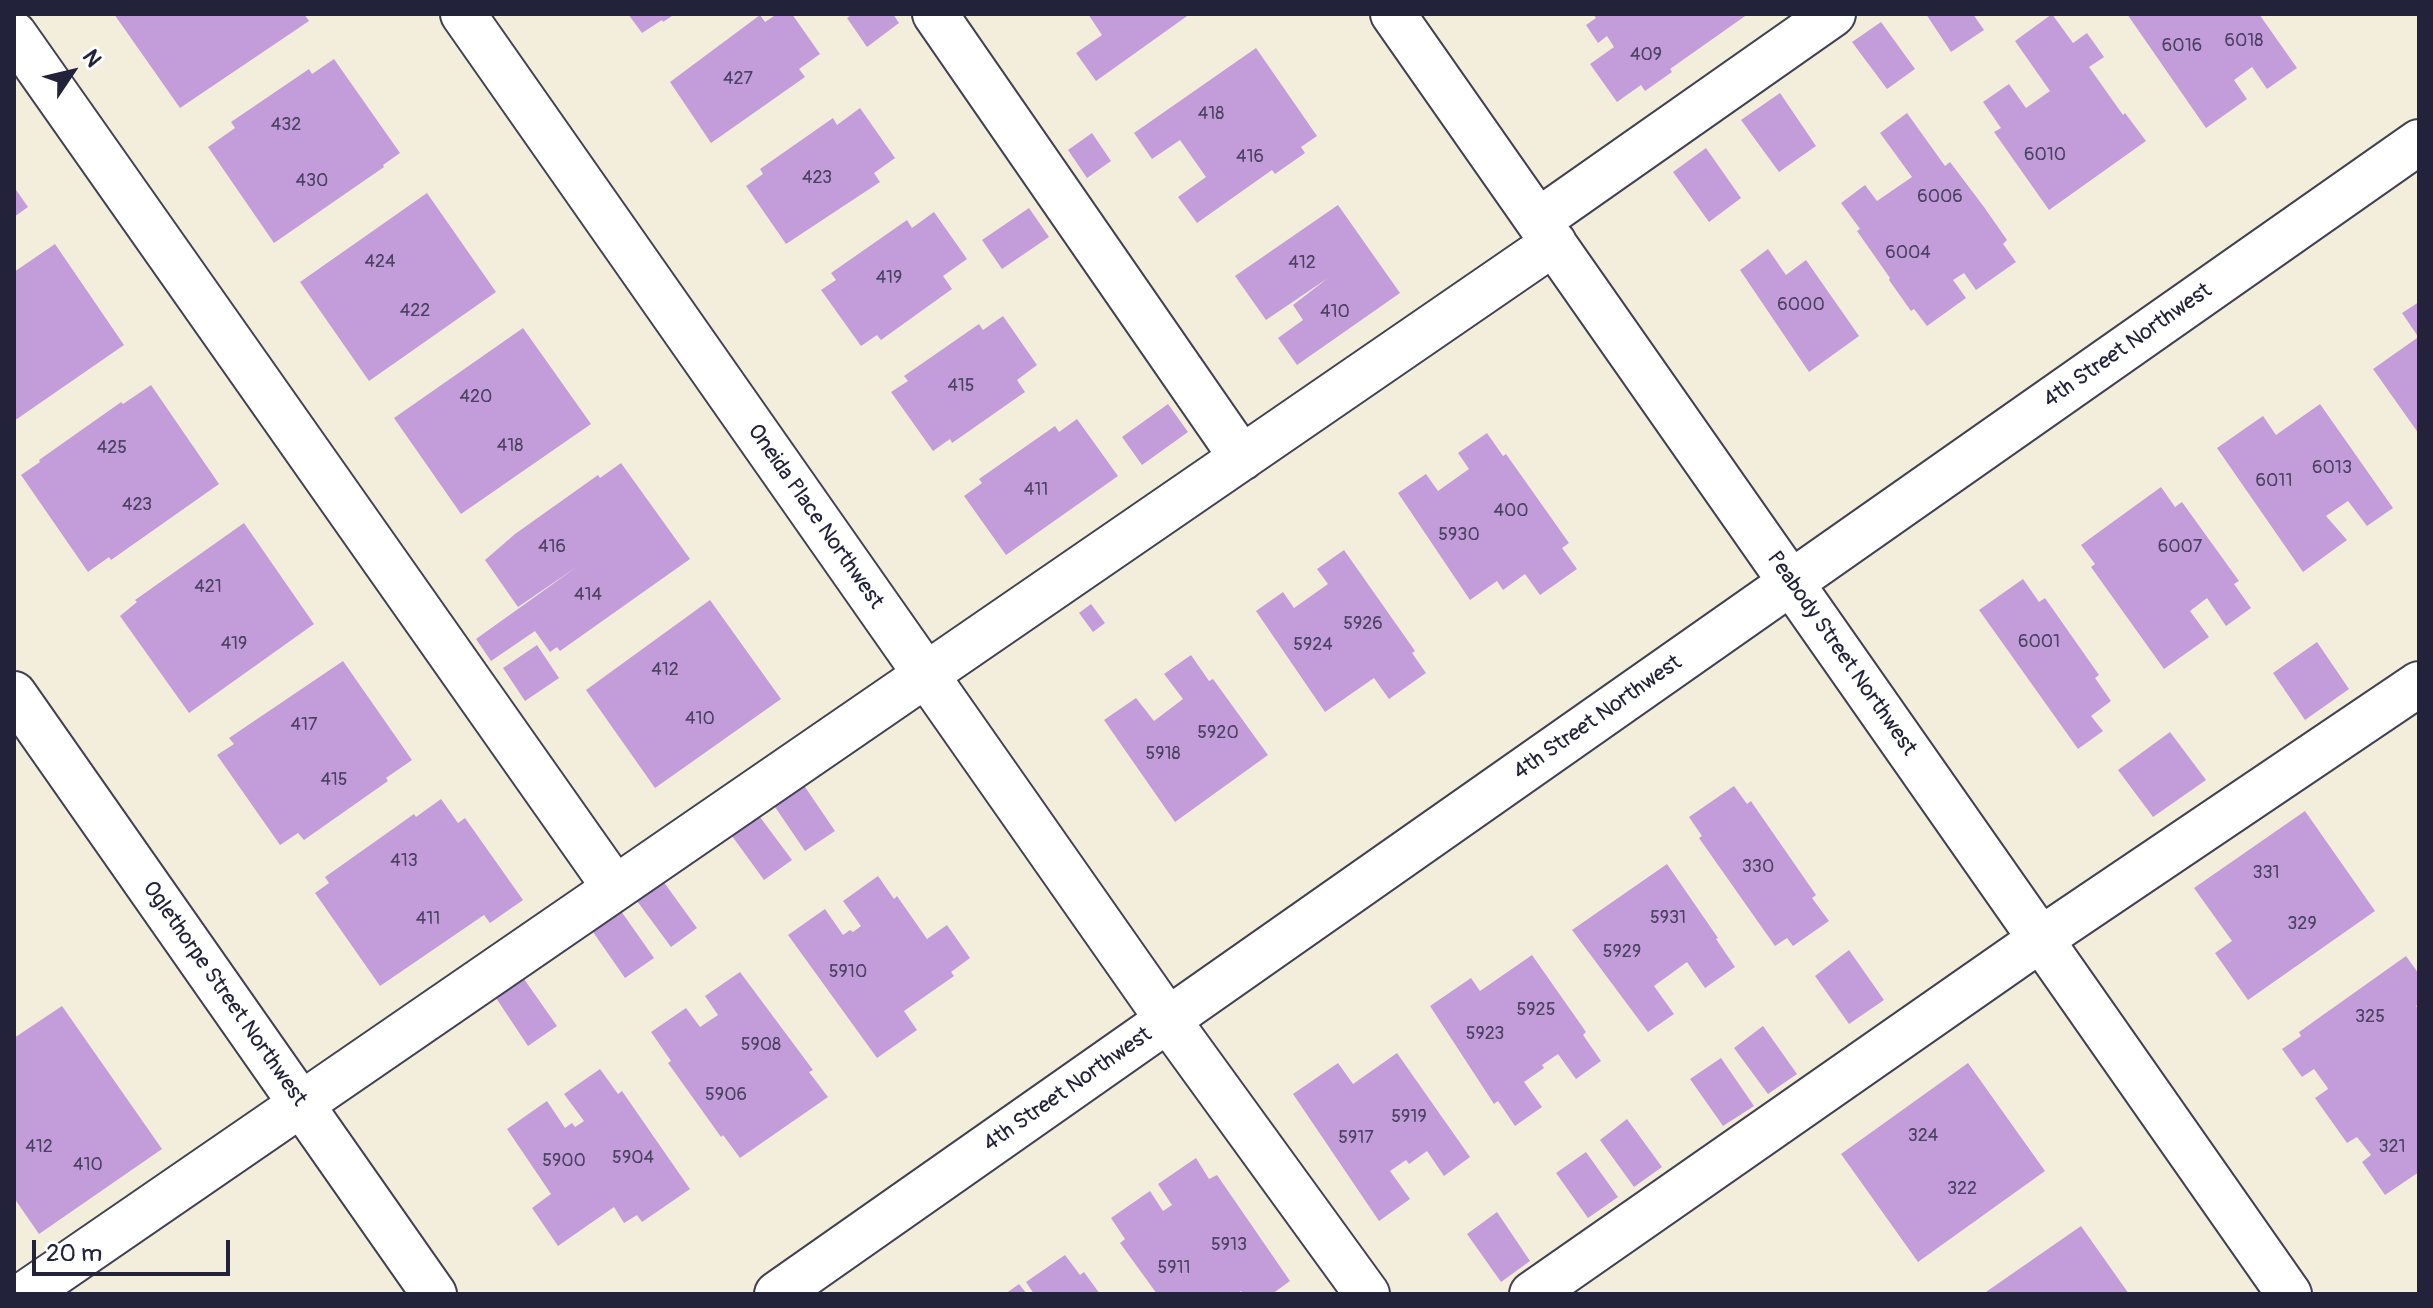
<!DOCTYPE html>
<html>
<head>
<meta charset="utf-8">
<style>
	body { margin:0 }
	#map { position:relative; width:2433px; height:1308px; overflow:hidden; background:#f3eedb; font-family:Pangolin,sans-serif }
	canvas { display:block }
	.frame { position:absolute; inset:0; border:16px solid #22223b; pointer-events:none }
	.north { position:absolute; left:32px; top:32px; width:80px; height:80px; -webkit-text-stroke:6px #fff; paint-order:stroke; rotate:55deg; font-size:22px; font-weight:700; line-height:32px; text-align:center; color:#22223b }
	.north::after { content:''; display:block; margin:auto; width:28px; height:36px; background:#22223b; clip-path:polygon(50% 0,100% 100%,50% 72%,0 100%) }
	.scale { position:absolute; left:32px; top:1240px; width:198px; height:36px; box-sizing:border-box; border:4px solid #22223b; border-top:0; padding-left:10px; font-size:24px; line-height:28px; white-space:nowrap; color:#22223b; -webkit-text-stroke:6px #fff; paint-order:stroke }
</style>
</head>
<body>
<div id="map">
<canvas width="2433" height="1308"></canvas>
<div class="frame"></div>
<div class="north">N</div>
<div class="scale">20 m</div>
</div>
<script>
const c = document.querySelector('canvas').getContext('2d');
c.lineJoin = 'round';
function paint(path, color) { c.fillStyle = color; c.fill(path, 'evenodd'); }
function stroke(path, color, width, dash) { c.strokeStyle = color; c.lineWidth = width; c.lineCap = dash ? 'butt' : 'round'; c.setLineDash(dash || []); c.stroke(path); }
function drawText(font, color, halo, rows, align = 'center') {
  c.font = font + ' Pangolin,sans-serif'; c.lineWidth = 6; c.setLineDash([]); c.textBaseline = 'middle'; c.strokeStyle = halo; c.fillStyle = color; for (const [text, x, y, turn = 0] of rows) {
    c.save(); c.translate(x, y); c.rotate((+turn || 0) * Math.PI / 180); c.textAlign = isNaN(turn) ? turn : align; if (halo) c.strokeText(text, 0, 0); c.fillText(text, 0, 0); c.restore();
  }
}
paint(new Path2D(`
	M 114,14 L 304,14 L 309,21 L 180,108 Z
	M 628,14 L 675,14 L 663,22 L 662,20 L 642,33 Z
	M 777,14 L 792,14 L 820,54 L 799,69 L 805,77 L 711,143 L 670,82 L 760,15 L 765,22 Z
	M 853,14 L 893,14 L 899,23 L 867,47 L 847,18 Z
	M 1088,14 L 1190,14 L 1096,81 L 1076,53 L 1102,35 Z
	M 1593,14 L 1748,14 L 1670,69 L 1672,72 L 1645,91 L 1641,85 L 1617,102 L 1590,64 L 1614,47 L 1607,36 L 1598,43 L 1586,25 L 1596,18 Z
	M 1926,14 L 1973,14 L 1984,30 L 1951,52 Z
	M 2052,14 L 2073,43 L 2087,33 L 2104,57 L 2089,67 L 2123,115 L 2125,113 L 2146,141 L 2049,210 L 1994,132 L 2001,128 L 1983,102 L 2009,84 L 2026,108 L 2050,91 L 2015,41 Z
	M 2127,14 L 2259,14 L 2297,68 L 2267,89 L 2252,67 L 2234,80 L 2247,99 L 2206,128 Z
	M 1881,22 L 1915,69 L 1887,89 L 1852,42 Z
	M 1256,48 L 1317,136 L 1301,147 L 1305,153 L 1275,174 L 1272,170 L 1197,223 L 1178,197 L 1206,177 L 1194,160 L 1180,140 L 1152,159 L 1134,133 Z
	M 334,59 L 400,153 L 383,165 L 384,167 L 274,243 L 208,147 L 235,128 L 231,122 L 309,69 L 312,74 Z
	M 1780,93 L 1816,146 L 1779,172 L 1741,120 Z
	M 860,108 L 895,158 L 874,173 L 880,182 L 786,244 L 746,186 L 763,174 L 760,169 L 833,118 L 837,125 Z
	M 1907,113 L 1945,166 L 1950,162 L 1984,207 L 2007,240 L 2003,244 L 2016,262 L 1976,290 L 1964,273 L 1953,280 L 1966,298 L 1927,326 L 1914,309 L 1911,311 L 1889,280 L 1890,278 L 1857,231 L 1860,229 L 1841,203 L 1865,185 L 1877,201 L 1912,177 L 1880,133 Z
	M 1092,133 L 1111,161 L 1087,178 L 1068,150 Z
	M 1706,148 L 1741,198 L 1709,222 L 1673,172 Z
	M 14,187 L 28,207 L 14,217 Z
	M 427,193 L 496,292 L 369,381 L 300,282 Z
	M 1338,205 L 1400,293 L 1297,365 L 1278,338 L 1303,320 L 1293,305 L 1328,278 L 1266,320 L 1235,276 Z
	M 1029,208 L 1049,237 L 1002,269 L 982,240 Z
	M 934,212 L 967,259 L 943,276 L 952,289 L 881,340 L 877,335 L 861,346 L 821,290 L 836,280 L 831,273 L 907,220 L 912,228 Z
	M 55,244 L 124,345 L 14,421 L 14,272 Z
	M 1768,249 L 1786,275 L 1806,260 L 1859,336 L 1809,372 L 1740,270 Z
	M 2419,302 L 2419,338 L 2402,313 Z
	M 1003,316 L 1037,365 L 1017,380 L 1025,392 L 952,443 L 950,439 L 933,451 L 891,392 L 908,381 L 904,376 L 979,324 L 983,330 Z
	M 523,328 L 591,424 L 461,514 L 394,418 Z
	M 2417,338 L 2419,341 L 2419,434 L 2373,369 Z
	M 151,385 L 219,484 L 111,560 L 109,557 L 88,572 L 21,475 L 40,462 L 39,460 L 117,405 L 121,402 L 123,404 Z
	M 1168,404 L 1188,432 L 1142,465 L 1122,437 Z
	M 2320,404 L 2393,508 L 2367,526 L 2348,501 L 2326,516 L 2347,540 L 2303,572 L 2217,448 L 2263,416 L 2276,435 Z
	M 1077,419 L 1118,476 L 1006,555 L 964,496 L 982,483 L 979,479 L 1055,426 L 1059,432 Z
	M 1487,433 L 1503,456 L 1506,454 L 1569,543 L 1562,548 L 1577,569 L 1540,595 L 1525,574 L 1503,590 L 1497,581 L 1470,600 L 1398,493 L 1426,474 L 1438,491 L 1469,469 L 1458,453 Z
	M 621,463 L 690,559 L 560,651 L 557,647 L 550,652 L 535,631 L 491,661 L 476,639 L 578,566 L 518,607 L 485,560 L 515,534 L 598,475 L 600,478 Z
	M 2161,487 L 2175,507 L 2182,502 L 2239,581 L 2234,584 L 2251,608 L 2226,626 L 2207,598 L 2190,611 L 2209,637 L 2164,669 L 2091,567 L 2095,564 L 2081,545 Z
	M 244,523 L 314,624 L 189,713 L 120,616 L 137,602 L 135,600 Z
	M 1344,550 L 1415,651 L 1412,653 L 1426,673 L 1389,699 L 1374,678 L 1325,712 L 1256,611 L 1283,592 L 1294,608 L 1328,584 L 1317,569 Z
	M 2023,579 L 2039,602 L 2045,598 L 2099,675 L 2095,678 L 2111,701 L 2091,716 L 2103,731 L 2078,749 L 1979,610 Z
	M 710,600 L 781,699 L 655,788 L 586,690 Z
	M 1091,604 L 1105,623 L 1093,632 L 1079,613 Z
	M 2317,642 L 2349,689 L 2305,720 L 2273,673 Z
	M 537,645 L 559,678 L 525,701 L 503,668 Z
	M 1191,655 L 1209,681 L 1213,679 L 1268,755 L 1175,822 L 1104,720 L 1136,698 L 1154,721 L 1183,699 L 1164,674 Z
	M 343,661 L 412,760 L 386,778 L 388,781 L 304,840 L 298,833 L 280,845 L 217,755 L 234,744 L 229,738 Z
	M 2170,732 L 2206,780 L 2153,817 L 2118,770 Z
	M 803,784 L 835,831 L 805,851 L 773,804 Z
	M 1734,786 L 1747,804 L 1751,801 L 1755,807 L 1816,895 L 1812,898 L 1829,921 L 1793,946 L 1787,938 L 1775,946 L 1699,838 L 1702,836 L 1689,817 Z
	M 441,799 L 458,823 L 465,818 L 523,900 L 490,923 L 484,915 L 380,986 L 315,893 L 329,883 L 325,877 L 414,814 L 416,817 Z
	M 2305,811 L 2375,911 L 2248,1000 L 2215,953 L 2232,941 L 2194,888 Z
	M 760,817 L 792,860 L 764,880 L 732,836 Z
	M 1667,864 L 1718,938 L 1716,939 L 1735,967 L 1705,988 L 1687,962 L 1654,986 L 1674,1014 L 1648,1032 L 1572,930 Z
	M 878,876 L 894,899 L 897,896 L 927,939 L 947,925 L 970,958 L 951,972 L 954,976 L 904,1011 L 917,1030 L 877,1058 L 788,935 L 825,909 L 843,935 L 850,930 L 853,932 L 861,926 L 843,901 Z
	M 663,881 L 697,928 L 671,947 L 637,901 Z
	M 621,911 L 654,958 L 625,978 L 593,932 Z
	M 1849,950 L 1884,1000 L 1849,1024 L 1815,976 Z
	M 1532,955 L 1586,1032 L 1583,1035 L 1601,1061 L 1576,1079 L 1558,1054 L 1542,1065 L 1544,1068 L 1524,1082 L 1542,1107 L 1515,1126 L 1498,1101 L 1494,1104 L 1430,1006 L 1471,978 L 1480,991 Z
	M 2406,956 L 2419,974 L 2419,1004 L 2416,1006 L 2419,1010 L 2419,1172 L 2385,1195 L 2362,1162 L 2371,1155 L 2357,1137 L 2347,1143 L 2315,1098 L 2328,1089 L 2327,1087 L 2314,1069 L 2302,1077 L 2282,1049 L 2301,1036 L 2299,1032 Z
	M 740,972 L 813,1070 L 809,1072 L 828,1097 L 740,1158 L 723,1135 L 721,1137 L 668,1063 L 671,1061 L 651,1032 L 686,1008 L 700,1027 L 718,1015 L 705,996 Z
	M 524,979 L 557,1026 L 528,1046 L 496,998 Z
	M 62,1006 L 162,1149 L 39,1234 L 14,1198 L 14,1038 Z
	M 1763,1026 L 1797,1074 L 1768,1094 L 1734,1048 Z
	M 1397,1053 L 1470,1157 L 1444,1176 L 1427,1151 L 1409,1164 L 1406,1160 L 1390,1171 L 1410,1199 L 1379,1221 L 1293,1094 L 1338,1063 L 1353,1084 Z
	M 1721,1058 L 1754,1106 L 1723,1126 L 1690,1079 Z
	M 1968,1063 L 2045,1171 L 1918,1262 L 1841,1154 Z
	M 600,1069 L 618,1094 L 622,1091 L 690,1189 L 642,1222 L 637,1215 L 624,1223 L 614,1207 L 558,1246 L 532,1208 L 551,1194 L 507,1129 L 547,1101 L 565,1128 L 572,1123 L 575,1127 L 584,1121 L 564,1094 Z
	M 1627,1119 L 1662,1167 L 1634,1187 L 1600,1140 Z
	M 1586,1152 L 1618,1197 L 1588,1218 L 1556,1173 Z
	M 1196,1158 L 1209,1179 L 1217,1175 L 1290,1281 L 1272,1294 L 1243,1294 L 1241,1291 L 1236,1294 L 1157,1294 L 1120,1243 L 1125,1239 L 1111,1218 L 1150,1191 L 1163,1211 L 1172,1205 L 1158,1184 Z
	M 1497,1212 L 1530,1261 L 1501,1282 L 1467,1234 Z
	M 2081,1226 L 2129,1294 L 1983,1294 Z
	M 1065,1255 L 1080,1275 L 1084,1272 L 1100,1294 L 1034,1294 L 1026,1282 Z
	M 1019,1284 L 1027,1294 L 1005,1294 Z`), '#c39dda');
const minor = new Path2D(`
	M 463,14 L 1168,1020 L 1367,1294
	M 935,14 L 1242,458
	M 1393,14 L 2289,1294
	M 14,34 L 615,888
	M 1538,221 L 1833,14
	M 14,694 L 434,1294
	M 25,1294 L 1554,243
	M 777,1294 L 2419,142
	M 1532,1294 L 2041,939 L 2419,684`);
stroke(minor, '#414153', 48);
stroke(minor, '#fff', 44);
drawText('18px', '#4a4163', null, [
	["6018",2244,41],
	["6016",2182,46],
	["409",1646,55],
	["427",738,79],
	["418",1211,114],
	["432",286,125],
	["6010",2045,155],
	["416",1250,157],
	["423",817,178],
	["430",312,181],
	["6006",1940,197],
	["6004",1908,253],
	["424",380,262],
	["412",1302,263],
	["419",889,278],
	["6000",1801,305],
	["422",415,311],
	["410",1335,312],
	["415",961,386],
	["420",476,397],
	["418",510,446],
	["425",112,448],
	["6013",2332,468],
	["6011",2274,481],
	["411",1036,490],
	["423",137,505],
	["400",1511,511],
	["5930",1459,535],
	["416",552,547],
	["6007",2180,547],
	["421",208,587],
	["414",588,595],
	["5926",1363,624],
	["6001",2039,642],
	["419",234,644],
	["5924",1313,645],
	["412",665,670],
	["410",700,719],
	["417",304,725],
	["5920",1218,733],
	["5918",1163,754],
	["415",334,780],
	["413",404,861],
	["330",1758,867],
	["331",2266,873],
	["5931",1668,918],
	["411",428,919],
	["329",2302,924],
	["5929",1622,952],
	["5910",848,972],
	["5925",1536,1010],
	["325",2370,1017],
	["5923",1485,1034],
	["5908",761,1045],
	["5906",726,1095],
	["5919",1409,1117],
	["324",1923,1136],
	["5917",1356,1138],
	["412",39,1147],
	["321",2392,1147],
	["5904",633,1158],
	["5900",564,1161],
	["410",88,1165],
	["322",1962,1189],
	["5913",1229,1245],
	["5911",1174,1268]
]);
drawText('22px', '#22223b', '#fff', [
	["4th Street Northwest",2128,346,-35],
	["Oneida Place Northwest",815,517,55],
	["Peabody Street Northwest",1841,654,55],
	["4th Street Northwest",1598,718,-35],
	["Oglethorpe Street Northwest",224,994,55],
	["4th Street Northwest",1068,1090,-35]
]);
</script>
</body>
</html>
